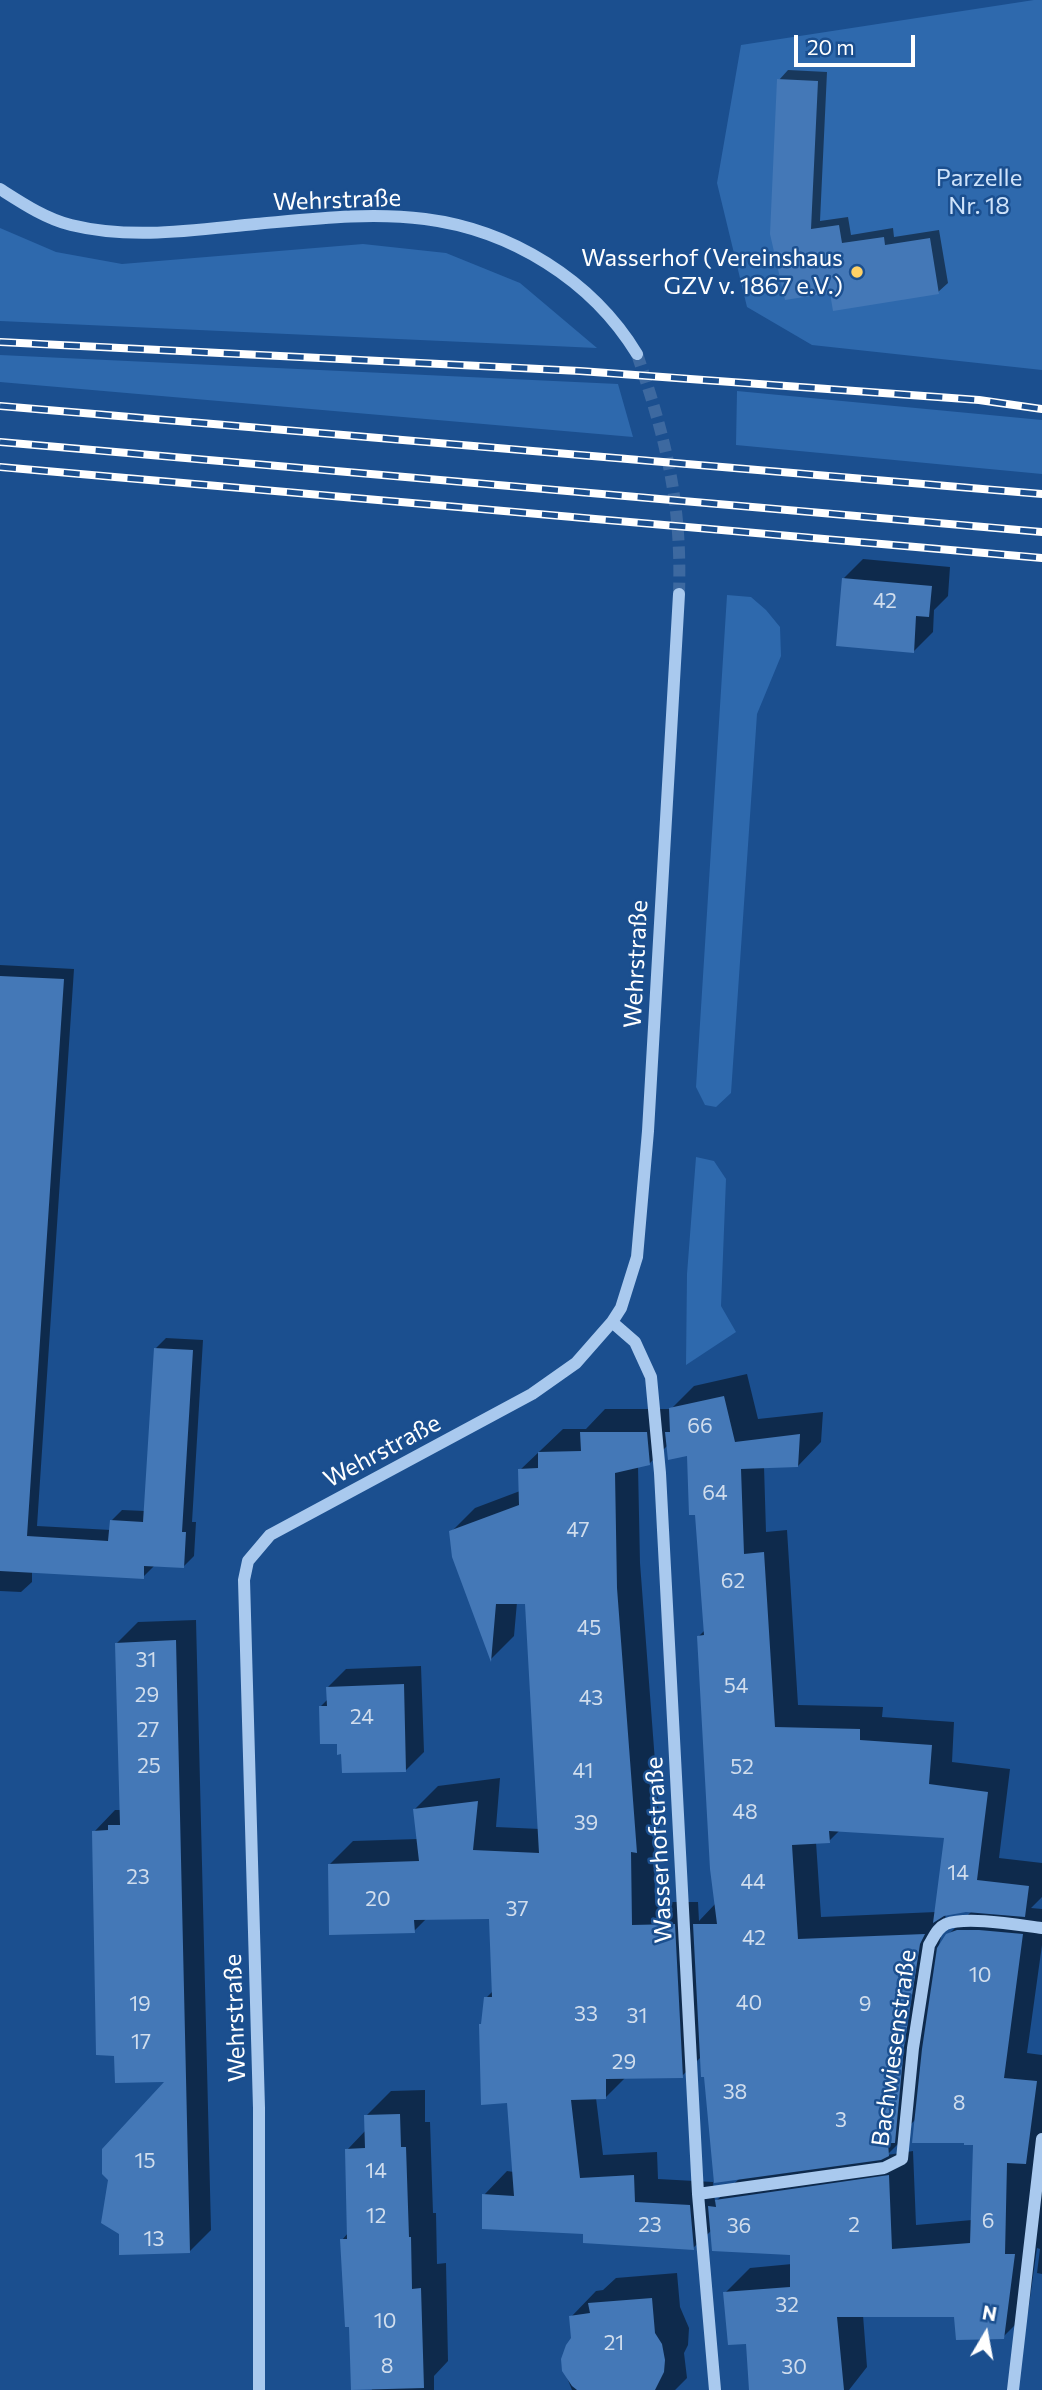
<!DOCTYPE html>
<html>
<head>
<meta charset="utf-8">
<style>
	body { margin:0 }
	#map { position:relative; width:1042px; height:2390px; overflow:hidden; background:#1b4f8f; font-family:Commissioner,sans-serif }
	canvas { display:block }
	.north { position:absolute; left:951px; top:2299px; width:70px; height:70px; -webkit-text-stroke:5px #1b4f8f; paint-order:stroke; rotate:10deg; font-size:19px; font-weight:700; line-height:28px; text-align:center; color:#fff }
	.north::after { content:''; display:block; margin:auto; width:24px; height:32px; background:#fff; clip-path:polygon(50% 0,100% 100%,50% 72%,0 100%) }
	.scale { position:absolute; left:794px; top:35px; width:121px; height:32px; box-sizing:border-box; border:4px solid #fff; border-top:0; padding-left:9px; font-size:21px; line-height:24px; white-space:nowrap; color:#fff; -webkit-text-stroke:5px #1b4f8f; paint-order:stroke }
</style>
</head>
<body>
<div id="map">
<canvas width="1042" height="2390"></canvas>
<div class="north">N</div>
<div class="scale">20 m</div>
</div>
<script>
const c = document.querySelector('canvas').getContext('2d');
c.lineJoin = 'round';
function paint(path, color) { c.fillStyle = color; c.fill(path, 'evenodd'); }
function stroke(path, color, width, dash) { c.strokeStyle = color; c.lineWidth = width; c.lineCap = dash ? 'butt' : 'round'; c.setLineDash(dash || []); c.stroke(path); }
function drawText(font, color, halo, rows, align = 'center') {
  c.font = font + ' Commissioner,sans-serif'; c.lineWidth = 5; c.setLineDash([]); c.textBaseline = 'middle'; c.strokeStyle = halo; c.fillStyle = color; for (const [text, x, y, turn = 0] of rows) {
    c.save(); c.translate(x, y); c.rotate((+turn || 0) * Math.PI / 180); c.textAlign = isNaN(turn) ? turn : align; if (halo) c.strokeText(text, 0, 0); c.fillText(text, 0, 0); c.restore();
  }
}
paint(new Path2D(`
	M 1034,0 L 1042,0 L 1042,370 L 812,345 L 747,307 L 717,183 L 741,45 Z
	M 0,228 L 56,252 L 122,264 L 363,244 L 446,253 L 520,283 L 597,348 L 0,321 Z
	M 0,355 L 618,384 L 633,437 L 0,382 Z
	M 737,391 L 1042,420 L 1042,474 L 736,445 Z
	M 727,595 L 751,597 L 766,610 L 780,627 L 781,656 L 757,714 L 731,1093 L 716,1107 L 705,1105 L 696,1087 Z
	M 696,1157 L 714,1161 L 726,1179 L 721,1306 L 736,1332 L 686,1365 L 687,1274 Z`), '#2e69ad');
paint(new Path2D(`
	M 788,70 L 827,72 L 820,221 L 848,217 L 851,235 L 893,228 L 894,237 L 939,230 L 948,283 L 938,292 L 832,291 L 787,298 L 779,80 Z
	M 863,559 L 950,567 L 948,596 L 934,610 L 933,632 L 913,652 L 844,578 Z
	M 0,965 L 74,969 L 37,1526 L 111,1530 L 111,1521 L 122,1510 L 145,1511 L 155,1349 L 166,1338 L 203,1340 L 192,1522 L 196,1522 L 194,1556 L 183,1567 L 154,1566 L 143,1577 L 32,1571 L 32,1582 L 21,1592 L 0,1591 Z
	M 747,1374 L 758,1419 L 823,1412 L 821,1442 L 798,1466 L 764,1466 L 766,1532 L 787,1530 L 798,1705 L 883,1707 L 882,1717 L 954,1722 L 952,1762 L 1010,1769 L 999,1858 L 1042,1863 L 1042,1897 L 1031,1908 L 1042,1909 L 1042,1945 L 1027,2053 L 1042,2055 L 1042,2274 L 1037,2273 L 1040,2249 L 1037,2248 L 1028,2312 L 1003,2337 L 955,2315 L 863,2315 L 867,2367 L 849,2390 L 751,2390 L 747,2342 L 725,2293 L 750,2268 L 792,2264 L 792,2254 L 712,2230 L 693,2248 L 585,2233 L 484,2195 L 507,2171 L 514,2172 L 508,2101 L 486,1998 L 494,1990 L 491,1918 L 427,1918 L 414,1931 L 329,1865 L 353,1841 L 418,1839 L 414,1810 L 438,1786 L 500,1778 L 496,1827 L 540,1829 L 527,1603 L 517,1602 L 514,1636 L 491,1659 L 454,1557 L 451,1532 L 475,1508 L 520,1491 L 520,1470 L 563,1429 L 586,1429 L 605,1409 L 671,1409 L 694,1386 ZM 668,1445 L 688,1453 L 696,1513 L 705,1630 L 699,1636 L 716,1903 L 699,1921 L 698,1902 L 655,1902 L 654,1834 L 660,1828 L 640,1563 L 638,1466 L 650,1463 ZM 840,1830 L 946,1836 L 936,1912 L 821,1917 L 816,1842 L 829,1841 ZM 972,1911 L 948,1935 L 938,1950 L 946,1914 ZM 701,2057 L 741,2177 L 715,2202 L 713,2182 L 658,2179 L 657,2152 L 603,2155 L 596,2098 L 606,2097 L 626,2077 L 682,2076 ZM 917,2118 L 975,2144 L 972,2220 L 916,2225 L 913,2151 L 887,2155 L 911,2131 L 911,2124 Z
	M 196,1620 L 211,2230 L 190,2251 L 120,2233 L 110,2179 L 168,2080 L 94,1832 L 115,1810 L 122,1810 L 117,1643 L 138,1622 Z
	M 421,1666 L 424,1752 L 406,1770 L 343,1753 L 321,1706 L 328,1699 L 328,1687 L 346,1669 Z
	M 425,2090 L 425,2122 L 430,2122 L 433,2213 L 436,2213 L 437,2264 L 446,2263 L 448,2361 L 434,2376 L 434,2390 L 372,2390 L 351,2325 L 342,2240 L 348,2233 L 347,2150 L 366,2130 L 366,2116 L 391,2091 Z
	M 677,2273 L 680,2307 L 689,2328 L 688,2345 L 684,2353 L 687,2378 L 675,2390 L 572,2390 L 564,2370 L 573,2338 L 571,2317 L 596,2291 L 603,2290 L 616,2278 Z`), '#0007');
paint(new Path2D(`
	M 777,79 L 818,81 L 811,229 L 839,225 L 842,243 L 884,237 L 885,245 L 930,238 L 939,294 L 833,311 L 830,293 L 785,300 L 770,234 Z
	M 842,578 L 932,586 L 929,617 L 916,616 L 914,653 L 836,646 Z
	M 0,976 L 64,979 L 27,1536 L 108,1541 L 110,1520 L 143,1522 L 154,1348 L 193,1350 L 182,1532 L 186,1532 L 184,1568 L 144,1566 L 144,1579 L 0,1571 Z
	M 724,1396 L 735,1442 L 800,1434 L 798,1467 L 741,1469 L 744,1554 L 764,1552 L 775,1727 L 860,1729 L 860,1740 L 932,1745 L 929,1784 L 988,1792 L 977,1880 L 1029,1886 L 1025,1917 L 966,1912 L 944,1916 L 933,1923 L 944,1838 L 829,1831 L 830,1843 L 792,1845 L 798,1939 L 925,1934 L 920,1944 L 904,2047 L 895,2143 L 888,2143 L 889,2156 L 881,2160 L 714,2183 L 704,2077 L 701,2077 L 693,1924 L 717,1924 L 710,1869 L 697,1636 L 704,1635 L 695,1515 L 689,1515 L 687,1456 L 668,1460 L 665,1432 L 670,1432 L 669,1408 Z
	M 580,1432 L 647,1432 L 650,1465 L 615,1473 L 617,1588 L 637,1853 L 631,1852 L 632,1925 L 675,1924 L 683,2078 L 606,2079 L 606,2099 L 571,2100 L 580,2178 L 634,2175 L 635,2202 L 690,2205 L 694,2250 L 583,2243 L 583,2234 L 482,2229 L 482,2194 L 514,2196 L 507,2103 L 481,2105 L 479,2024 L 481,2024 L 484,1997 L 492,1997 L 489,1919 L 414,1920 L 415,1933 L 329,1935 L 328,1864 L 419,1861 L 413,1809 L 478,1801 L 473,1850 L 539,1853 L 525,1604 L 496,1604 L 491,1662 L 452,1557 L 449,1531 L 519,1505 L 518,1469 L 538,1468 L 538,1452 L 581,1451 Z
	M 176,1640 L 190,2253 L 119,2255 L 119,2234 L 101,2223 L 108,2180 L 102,2174 L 102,2149 L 164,2082 L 115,2083 L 114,2056 L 96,2055 L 92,1831 L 108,1830 L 108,1825 L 120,1825 L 115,1643 Z
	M 404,1684 L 406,1772 L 342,1773 L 341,1754 L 337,1755 L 337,1744 L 320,1744 L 319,1706 L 327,1706 L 326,1687 Z
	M 957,1930 L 979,1930 L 1023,1934 L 1004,2078 L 1037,2081 L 1026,2164 L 1007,2163 L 1005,2254 L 1015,2254 L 1004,2339 L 956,2340 L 954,2317 L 837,2317 L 844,2390 L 749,2390 L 746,2344 L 728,2345 L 723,2292 L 790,2287 L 790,2255 L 712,2251 L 708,2206 L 716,2207 L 715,2200 L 889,2175 L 892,2249 L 970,2243 L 973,2145 L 964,2145 L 964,2143 L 912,2143 L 922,2049 L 937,1948 L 946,1934 Z
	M 400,2114 L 401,2147 L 406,2147 L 409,2237 L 411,2237 L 412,2289 L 421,2288 L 424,2388 L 351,2390 L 349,2327 L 345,2327 L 340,2239 L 347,2239 L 345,2149 L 365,2148 L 364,2115 Z
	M 652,2298 L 655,2333 L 662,2344 L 665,2360 L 664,2372 L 655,2390 L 577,2390 L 572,2386 L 562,2371 L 561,2359 L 566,2345 L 571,2338 L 569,2316 L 590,2313 L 588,2303 Z`), '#4478b7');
stroke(new Path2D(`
	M 637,354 C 666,439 682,503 679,594`), '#3d69a0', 12, [12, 6]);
stroke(new Path2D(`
	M 0,189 C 22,203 46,219 71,225 C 132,240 194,230 256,224 C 312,219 369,212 425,219 C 511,230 592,280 637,354
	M 612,1322 L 635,1342 L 651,1377 L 660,1473 L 698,2194 L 715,2390
	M 698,2194 L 884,2168 L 902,2159 L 913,2048 L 929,1945 C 934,1937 937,1928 946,1924 C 967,1916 1018,1925 1042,1928
	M 259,2390 L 259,2108 L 244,1580 L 248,1561 L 270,1535 L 532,1394 L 576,1363 L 612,1322 L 621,1308 L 637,1257 L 648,1131 L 679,594
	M 1013,2390 L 1042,2139`), '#a9c9ee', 12);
const rail = new Path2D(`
	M 0,342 L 580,371 L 979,400 L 1042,409
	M 0,406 L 1042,494
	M 0,442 L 1042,532
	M 0,467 L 1042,558`);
stroke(rail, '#fff', 8);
stroke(rail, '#1b4f8f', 5, [16]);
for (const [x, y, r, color] of [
	[857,272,7,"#ffd166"]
]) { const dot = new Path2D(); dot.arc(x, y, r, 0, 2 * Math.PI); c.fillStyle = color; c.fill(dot); stroke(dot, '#1b4f8f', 2.5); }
drawText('21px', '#d0dded', null, [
	["42",885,601],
	["66",700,1426],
	["64",715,1493],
	["47",578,1530],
	["62",733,1581],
	["45",589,1628],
	["31",146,1660],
	["54",736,1686],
	["29",147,1695],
	["43",591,1698],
	["24",362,1717],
	["27",148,1730],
	["25",149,1766],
	["52",742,1767],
	["41",583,1771],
	["48",745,1812],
	["39",586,1823],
	["14",958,1873],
	["23",138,1877],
	["44",753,1882],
	["20",378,1899],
	["37",517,1909],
	["42",754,1938],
	["10",980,1975],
	["40",749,2003],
	["19",140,2004],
	["9",865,2004],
	["33",586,2014],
	["31",637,2016],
	["17",141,2042],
	["29",624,2062],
	["38",735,2092],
	["8",959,2103],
	["3",841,2120],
	["15",145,2161],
	["14",376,2171],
	["12",376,2216],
	["6",988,2221],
	["23",650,2225],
	["2",854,2225],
	["36",739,2226],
	["13",154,2239],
	["32",787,2305],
	["10",385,2321],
	["21",614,2343],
	["8",387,2366],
	["30",794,2367]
]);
drawText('24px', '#cfe3fa', '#1b4f8f', [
	["Parzelle",979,178],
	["Nr. 18",979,206]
]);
drawText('24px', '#fff', '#1b4f8f', [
	["Wehrstraße",337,200,-2],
	["Wehrstraße",636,964,-87],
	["Wehrstraße",382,1451,-28],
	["Wasserhofstraße",659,1850,-93],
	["Wehrstraße",235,2018,-92],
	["Bachwiesenstraße",894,2048,-82]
]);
drawText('24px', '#fff', '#1b4f8f', [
	["Wasserhof (Vereinshaus",843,258],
	["GZV v. 1867 e.V.)",843,286]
], 'right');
</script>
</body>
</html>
